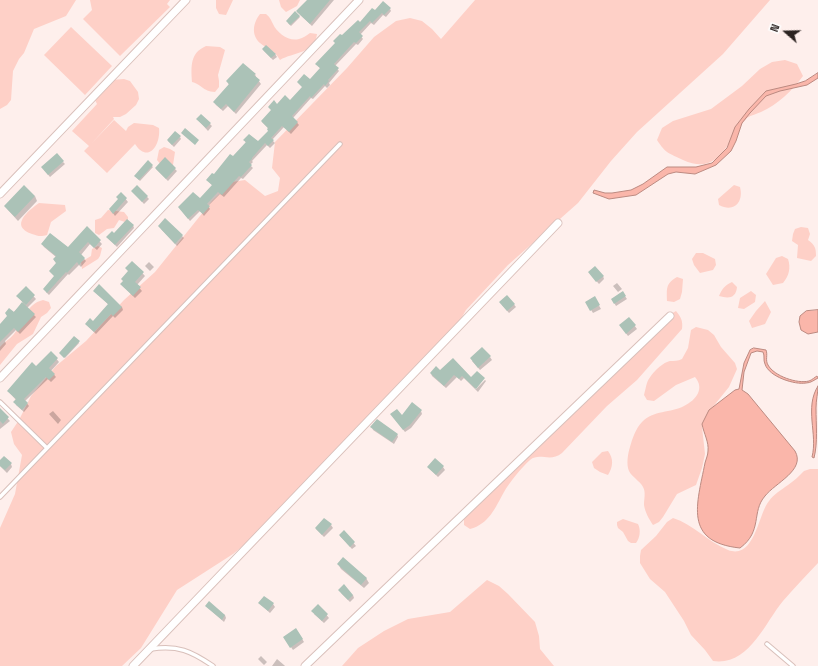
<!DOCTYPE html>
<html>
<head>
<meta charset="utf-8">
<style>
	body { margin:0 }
	#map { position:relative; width:818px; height:666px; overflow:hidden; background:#feefec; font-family:"Space Grotesk",sans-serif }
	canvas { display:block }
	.north { position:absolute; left:766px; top:12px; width:40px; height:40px; -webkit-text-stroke:3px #fff; paint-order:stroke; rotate:290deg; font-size:11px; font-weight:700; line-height:16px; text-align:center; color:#2c2321 }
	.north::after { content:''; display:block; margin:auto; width:14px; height:18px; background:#2c2321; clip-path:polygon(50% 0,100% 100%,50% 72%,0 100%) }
</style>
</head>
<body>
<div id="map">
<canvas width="818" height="666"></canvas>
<div class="north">N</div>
</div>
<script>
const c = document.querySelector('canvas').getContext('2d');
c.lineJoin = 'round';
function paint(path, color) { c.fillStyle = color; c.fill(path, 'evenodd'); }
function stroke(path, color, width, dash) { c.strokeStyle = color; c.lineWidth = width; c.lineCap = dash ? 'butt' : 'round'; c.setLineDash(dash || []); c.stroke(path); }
paint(new Path2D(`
	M 0,0 L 76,0 L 66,16 L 34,29 L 24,53 L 19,59 L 13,71 L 11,100 L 7,105 L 0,109 Z
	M 90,0 L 170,0 L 167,4 L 170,7 L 120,56 L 83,19 L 92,10 Z
	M 216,0 L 233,0 L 226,15 L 219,14 L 216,8 Z
	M 279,0 L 300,0 L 297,6 L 286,12 L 281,7 Z
	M 475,0 L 770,0 L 723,54 L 637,132 L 611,161 L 578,203 L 508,265 L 466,310 L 454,331 L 396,386 L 353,437 L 254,537 L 233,554 L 177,590 L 141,648 L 122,666 L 0,666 L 0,528 L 15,494 L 22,455 L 14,444 L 11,432 L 19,420 L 31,396 L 56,366 L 86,341 L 124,300 L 155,272 L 212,201 L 232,182 L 245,180 L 265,196 L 278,191 L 280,178 L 272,168 L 275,142 L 347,68 L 374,37 L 396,21 L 410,18 L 422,21 L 432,29 L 441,39 Z
	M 260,14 L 266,14 C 270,17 271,20 273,24 C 277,33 289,42 299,39 C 303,38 307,35 310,33 L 317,34 C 315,54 293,52 280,60 C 274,49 268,50 260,43 C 251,35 253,23 260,14 Z
	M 71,27 L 112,66 L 85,95 L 44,55 Z
	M 206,46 L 220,47 L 225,50 L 218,75 L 219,81 L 219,87 L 215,92 C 202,91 203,85 192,82 C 191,66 190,53 206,46 Z
	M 785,60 L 797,64 L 803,76 C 793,90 777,105 761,112 C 757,114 751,115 747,118 C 727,139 721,177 683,160 C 669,153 666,154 657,140 L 662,128 L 673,121 L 711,109 L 742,86 L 760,69 L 772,62 Z
	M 124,79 L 130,81 L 138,92 L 139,99 L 136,105 L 126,114 L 120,117 L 113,117 L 114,119 L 91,144 L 114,120 L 126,131 L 128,127 L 134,123 L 153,125 L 159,128 C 161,145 148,164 135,144 L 107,173 L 84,151 L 89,146 L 72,131 L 97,104 L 95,100 L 97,93 L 111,80 Z
	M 164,147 L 170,149 L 175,152 L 173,165 L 161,165 L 157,160 L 159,150 Z
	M 734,185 L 740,187 C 744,202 734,213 719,205 L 718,199 Z
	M 39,203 L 65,205 L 66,211 L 51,222 L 47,235 C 40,237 38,236 32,234 C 9,226 28,211 39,203 Z
	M 108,210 L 124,212 L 128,217 L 128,221 L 125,222 L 119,220 L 114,228 L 107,229 L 99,235 L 95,233 L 95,220 L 101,218 Z
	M 801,227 L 808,228 L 810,234 L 808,240 C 815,245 816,248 816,256 L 811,261 L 797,258 L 798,245 L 792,241 L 793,234 L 795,229 Z
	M 98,246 L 102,248 L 100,256 L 98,259 L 82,269 L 81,262 L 91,256 L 92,249 Z
	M 696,253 L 703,253 L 715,259 L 716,265 L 713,270 L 700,273 L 694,265 L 692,259 Z
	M 782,256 L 788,259 C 791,268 789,276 783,283 L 773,285 L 766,274 L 776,258 Z
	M 677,277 L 683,279 L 682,292 L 680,299 L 674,302 L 667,301 C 667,289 665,284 677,277 Z
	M 732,282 L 737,287 C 736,298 729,299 719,296 C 722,289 725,285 732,282 Z
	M 751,291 L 756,295 L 755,302 L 744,309 L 738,308 L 740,298 Z
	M 43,300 L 49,302 L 51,308 L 47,313 L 41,317 L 33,334 L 17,344 L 0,365 L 0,347 C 4,342 10,339 14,334 C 24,321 26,304 43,300 Z
	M 765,301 L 771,312 L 765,324 L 752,328 L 749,321 L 756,311 Z
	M 676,311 C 681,317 683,321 682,329 L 637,380 L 607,406 L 562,453 C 550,463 540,452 530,460 C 522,467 509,483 504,492 C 495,508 489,524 470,529 L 464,525 L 464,519 L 466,513 L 568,412 L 604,373 L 620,362 L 628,351 L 642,337 L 664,318 Z
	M 696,327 L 708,330 L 714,335 L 721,347 L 735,363 L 737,369 L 729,387 L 712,408 L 702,427 L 705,454 L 702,468 L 696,485 L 677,494 L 663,517 L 659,522 L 653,525 C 649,519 645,512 644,505 C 644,499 646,492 643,487 C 640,481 632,477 629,471 C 626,464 628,453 630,447 C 632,439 636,428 642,422 C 653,410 671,413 684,406 C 696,400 705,389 695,377 L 676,385 L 654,401 L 647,400 L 644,395 C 645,391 646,386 647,383 C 650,375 661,363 670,361 C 674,361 678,361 682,359 L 688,348 L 691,330 Z
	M 608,451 C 614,459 613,467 608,475 L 600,472 L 594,468 L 592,462 L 602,452 Z
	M 810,469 L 818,469 L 818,563 C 806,576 794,588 783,601 C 764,624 749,666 713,661 L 705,650 L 691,635 L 684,621 L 665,592 L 650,579 L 640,563 L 640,556 L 641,550 L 656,536 L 667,522 L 673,518 C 693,524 708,542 728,550 C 755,560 758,514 769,501 C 774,494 781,490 788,485 C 794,481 799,476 804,471 Z
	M 623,519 L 638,524 C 641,530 640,538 636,543 L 631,543 L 628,541 L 623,532 L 618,528 L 617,525 L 617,522 Z
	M 487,580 L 499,586 L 508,594 L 535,622 L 539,636 L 540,649 L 554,666 L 342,666 L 358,648 L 384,631 L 408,619 L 450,612 Z`), '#fed0c7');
const water = new Path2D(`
	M 818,73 L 818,78 L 807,85 L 780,91 L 766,96 L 750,113 L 742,123 L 736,141 L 731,151 L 716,165 L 695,174 L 676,172 L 668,174 L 636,195 L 609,199 L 593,193 L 594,190 L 605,193 L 612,193 L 631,190 L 643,184 L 667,167 L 696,167 L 712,163 L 727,148 L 735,127 L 749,109 L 766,91 L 796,84 L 805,81 Z
	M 818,310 L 818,332 L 808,334 L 801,330 L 799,322 L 800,316 L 806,311 Z
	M 754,348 L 766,350 C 768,355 765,360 768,365 C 774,376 797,384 809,381 C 812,380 815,377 817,376 L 818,378 C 814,380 811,383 806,383 C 795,385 769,377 765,364 C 763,360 765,356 763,352 L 757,351 L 751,353 L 744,372 L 742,390 L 748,394 L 795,451 C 806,470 775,483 765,496 C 751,512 763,531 740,548 C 683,542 697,504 705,463 C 706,459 708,455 708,451 C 709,442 704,434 702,424 L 709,410 L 735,390 L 739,389 L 744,363 L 750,350 Z
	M 818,386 C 818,393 816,400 816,408 C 816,425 818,442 814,458 L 812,457 C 818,434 804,408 818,386 Z`);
paint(water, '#fab6aa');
stroke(water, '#bc8a81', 1);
paint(new Path2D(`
	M 309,0 L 334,0 L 312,26 L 297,12 Z
	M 390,9 L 391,11 L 386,17 L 383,15 L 374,25 L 371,23 L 360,35 L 363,39 L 358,45 L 356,44 L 335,66 L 339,71 L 329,83 L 330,85 L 327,88 L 325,86 L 313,99 L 311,98 L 293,118 L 299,125 L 291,134 L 284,127 L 272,140 L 275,143 L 270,148 L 267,145 L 252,161 L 253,162 L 250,165 L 253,168 L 243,179 L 241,178 L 224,197 L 220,194 L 208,206 L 210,209 L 204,216 L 200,211 L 190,221 L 179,207 L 200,200 L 213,186 L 209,182 L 246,143 L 244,140 L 259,143 L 269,131 L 269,129 L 262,122 L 278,105 L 290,101 L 310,81 L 321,69 L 318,66 L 342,36 L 375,11 Z
	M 299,16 L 300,17 L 291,26 L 288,23 Z
	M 263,50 L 275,54 L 277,57 L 273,60 Z
	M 255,74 L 256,77 L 261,84 L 236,114 L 228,106 L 223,111 L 216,105 L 214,102 L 229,85 L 227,81 Z
	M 201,115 L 212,126 L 208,131 L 197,119 Z
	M 180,137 L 181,139 L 174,147 L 168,141 Z
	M 165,159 L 177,171 L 168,181 L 156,169 Z
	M 63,162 L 65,164 L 50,177 L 44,170 Z
	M 148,162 L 153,167 L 140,181 L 136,177 Z
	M 137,186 L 149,199 L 144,204 L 132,191 Z
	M 121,193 L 128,202 L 115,216 L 110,209 L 119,200 Z
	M 35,196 L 37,201 L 18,221 L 8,210 L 5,206 Z
	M 133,225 L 134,228 L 117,247 L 107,237 Z
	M 87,228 L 102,244 L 97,250 L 90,244 L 81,255 L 86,261 L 81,267 L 79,265 L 69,275 L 68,274 L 49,295 L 46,292 L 55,277 L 57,264 L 54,260 L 56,257 L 44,247 L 42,244 L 68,249 Z
	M 161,229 L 182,236 L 184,238 L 177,246 Z
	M 132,262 L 145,276 L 137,285 L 142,291 L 135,298 L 123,286 Z
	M 149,262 L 154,267 L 150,271 L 145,266 Z
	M 591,275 L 603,276 L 604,279 L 599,284 Z
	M 617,283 L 622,289 L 618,292 L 613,286 Z
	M 26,288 L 36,299 L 27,308 L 36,317 L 20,334 L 16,330 L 5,341 L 6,344 L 0,351 L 0,325 L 23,303 L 18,296 Z
	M 622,292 L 627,299 L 616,306 L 612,299 Z
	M 96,293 L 122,307 L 123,310 L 115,318 L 113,316 L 96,334 L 86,324 L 93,322 L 109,305 Z
	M 507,296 L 516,307 L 509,313 L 502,305 Z
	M 594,297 L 601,309 L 593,313 L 586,302 Z
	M 629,318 L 637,329 L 628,336 L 622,328 Z
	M 79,342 L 79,343 L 65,358 L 61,354 Z
	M 51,352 L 59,362 L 51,371 L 56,377 L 51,382 L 48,379 L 25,401 L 29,406 L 24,412 L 16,405 L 15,402 L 16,400 L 8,391 L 36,368 Z
	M 490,357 L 492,360 L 480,370 L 472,361 Z
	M 453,359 L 472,379 L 484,378 L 475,388 L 476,389 L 485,380 L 486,381 L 478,392 L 464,378 L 461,381 L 457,377 L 446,388 L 432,376 L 431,373 L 440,371 Z
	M 0,410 L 10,421 L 0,429 Z
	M 53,411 L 61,420 L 58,424 L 49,414 Z
	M 421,411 L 422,414 L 411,428 L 405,432 L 393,417 L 402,417 Z
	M 372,427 L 397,434 L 398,437 L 394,444 L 373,430 Z
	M 0,462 L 11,464 L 12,467 L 7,473 L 0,466 Z
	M 428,467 L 443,467 L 445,470 L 438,477 Z
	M 331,525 L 333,528 L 324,537 L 316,529 Z
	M 344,532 L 356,546 L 352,549 L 340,536 Z
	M 338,564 L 366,578 L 369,583 L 364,588 L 341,569 Z
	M 341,593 L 353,595 L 354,598 L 350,602 Z
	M 259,603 L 273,604 L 275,607 L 270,613 Z
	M 318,605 L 329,618 L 324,623 L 314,614 Z
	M 206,606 L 225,615 L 226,618 L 224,622 Z
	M 296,629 L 304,642 L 293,650 L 284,637 Z
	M 261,656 L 267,662 L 264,665 L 258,659 Z
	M 277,659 L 284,665 L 285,666 L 272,666 Z`), '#0003');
paint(new Path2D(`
	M 307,0 L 330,0 L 310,24 L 296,11 Z
	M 383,1 L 391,8 L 384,15 L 382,13 L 372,23 L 370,21 L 359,32 L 363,36 L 356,43 L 354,42 L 334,64 L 339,68 L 328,80 L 329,81 L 325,86 L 324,84 L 311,98 L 310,96 L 292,116 L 298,122 L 289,132 L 282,126 L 271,138 L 274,140 L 268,146 L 265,143 L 252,158 L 252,159 L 249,162 L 252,165 L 241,177 L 239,176 L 222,195 L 218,192 L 207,204 L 210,206 L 203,214 L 198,210 L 188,219 L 178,207 L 193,192 L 200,198 L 212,185 L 206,180 L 212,173 L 214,174 L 230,154 L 233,156 L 246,142 L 243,140 L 249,134 L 258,141 L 268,131 L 267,129 L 268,128 L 261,121 L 271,110 L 268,107 L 274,100 L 277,104 L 285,95 L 290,100 L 302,87 L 297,82 L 304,74 L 310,79 L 320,68 L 315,64 L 335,43 L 333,41 L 340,34 L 342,35 L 358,20 L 360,22 L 372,8 L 375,10 Z
	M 295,11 L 300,16 L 290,25 L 286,21 Z
	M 266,45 L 276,54 L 271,58 L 262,49 Z
	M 243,63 L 256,74 L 254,75 L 260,80 L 234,112 L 226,104 L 221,109 L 213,102 L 229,84 L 226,81 Z
	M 201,114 L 211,123 L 206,128 L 196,119 Z
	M 185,128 L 199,140 L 195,145 L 181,133 Z
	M 175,131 L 181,136 L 172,145 L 167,140 Z
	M 57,153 L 64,161 L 48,175 L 41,167 Z
	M 165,157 L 176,168 L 166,179 L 155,168 Z
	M 148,160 L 153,165 L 139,180 L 134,176 Z
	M 24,185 L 35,196 L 15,217 L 4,206 Z
	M 137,185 L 148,196 L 142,202 L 131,191 Z
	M 121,192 L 127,198 L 113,214 L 109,209 L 118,199 L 116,197 Z
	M 165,218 L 183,235 L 175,244 L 158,226 Z
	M 127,219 L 134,225 L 115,245 L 106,237 L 112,231 L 114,233 Z
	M 87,226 L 101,240 L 94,248 L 88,242 L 79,252 L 85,258 L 79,265 L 77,262 L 67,273 L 66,272 L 47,293 L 43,289 L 54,276 L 49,271 L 56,263 L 53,259 L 56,256 L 41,244 L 50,233 L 68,247 Z
	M 132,261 L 144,272 L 135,282 L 141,287 L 133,296 L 120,284 L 123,281 L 121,279 L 128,271 L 125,268 Z
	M 595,266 L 604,276 L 596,282 L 588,272 Z
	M 99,284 L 122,307 L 113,316 L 111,314 L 94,332 L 85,324 L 90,318 L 93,321 L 108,304 L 93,291 Z
	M 26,286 L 35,295 L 26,305 L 16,296 Z
	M 623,291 L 626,296 L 614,304 L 611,299 Z
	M 507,295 L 515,304 L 507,311 L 499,302 Z
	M 595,296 L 600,305 L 590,311 L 585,302 Z
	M 22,302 L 35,314 L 18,332 L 14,328 L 0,342 L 0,324 L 7,316 L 5,313 L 9,308 L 14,312 Z
	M 629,317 L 636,325 L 626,334 L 619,325 Z
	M 74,336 L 80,341 L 64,358 L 59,353 Z
	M 482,347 L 491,356 L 478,368 L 470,358 Z
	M 51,351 L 58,358 L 49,368 L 55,374 L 49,380 L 46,377 L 24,399 L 28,403 L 22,410 L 13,402 L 16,399 L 7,391 L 32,362 L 36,366 Z
	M 453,358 L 471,377 L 477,371 L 485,378 L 476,389 L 462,376 L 459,379 L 454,375 L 444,386 L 430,373 L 436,366 L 440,370 Z
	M 412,402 L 422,410 L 410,425 L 403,430 L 390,414 L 397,409 L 402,415 Z
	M 0,408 L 9,417 L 3,424 L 0,421 Z
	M 377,419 L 398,434 L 392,442 L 370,427 Z
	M 4,456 L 12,463 L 5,470 L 0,466 L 0,460 Z
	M 435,458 L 444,466 L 436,475 L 427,467 Z
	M 324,518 L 332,524 L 322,535 L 315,528 Z
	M 344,530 L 355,542 L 350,547 L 339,535 Z
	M 343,557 L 367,578 L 361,585 L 337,564 Z
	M 344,584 L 353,595 L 348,600 L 338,590 Z
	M 264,596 L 274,603 L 268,611 L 258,603 Z
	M 209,601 L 225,615 L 222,620 L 205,606 Z
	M 318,604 L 328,614 L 322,621 L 311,611 Z
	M 296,628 L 303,639 L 290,648 L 283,637 Z`), '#abc2b7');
const service = new Path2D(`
	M 0,402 L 47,448
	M 0,497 L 340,144
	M 767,644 L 793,666
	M 151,649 C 178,645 191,651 213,666`);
const minor = new Path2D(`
	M 0,194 L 186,0
	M 0,378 L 359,0
	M 133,666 L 558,223
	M 305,666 L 670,316`);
stroke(service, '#d9c0bb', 5.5);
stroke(minor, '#d9c0bb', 9);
stroke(service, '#fff', 3.5);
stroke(minor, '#fff', 7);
</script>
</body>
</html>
